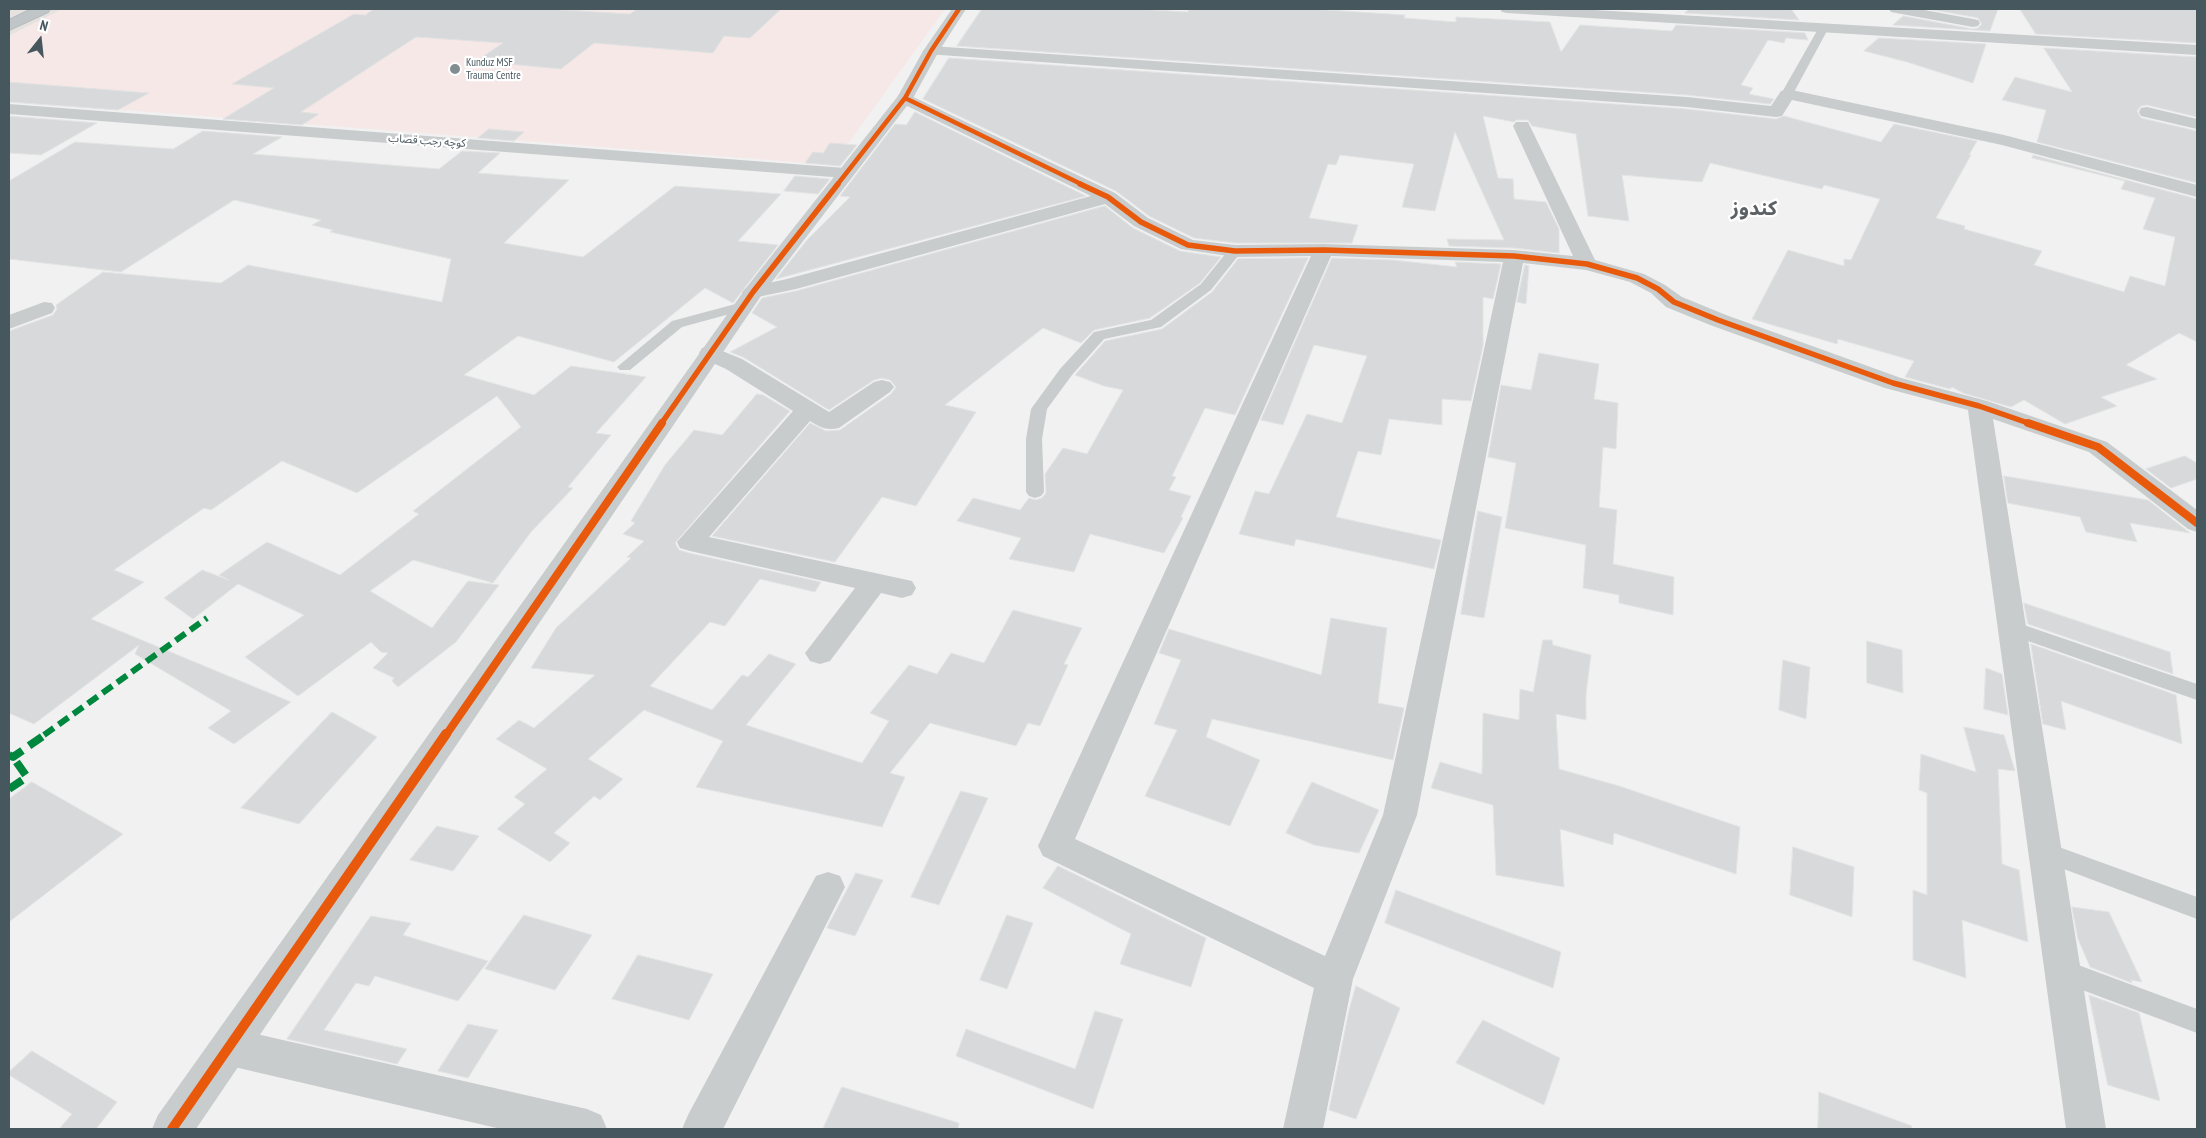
<!DOCTYPE html>
<html>
<head>
<meta charset="utf-8">
<style>
	body { margin:0 }
	#map { position:relative; width:2206px; height:1138px; overflow:hidden; background:#f1f1f1; font-family:"PT Sans Narrow",sans-serif }
	canvas { display:block }
	.frame { position:absolute; inset:0; border:10px solid #47575e; pointer-events:none }
	.north { position:absolute; left:15px; top:15px; width:50px; height:50px; -webkit-text-stroke:4px #fff; paint-order:stroke; rotate:16deg; font-size:14px; font-weight:700; line-height:20px; text-align:center; color:#47575e }
	.north::after { content:''; display:block; margin:auto; width:18px; height:22px; background:#47575e; clip-path:polygon(50% 0,100% 100%,50% 72%,0 100%) }
</style>
</head>
<body>
<div id="map">
<canvas width="2206" height="1138"></canvas>
<div class="frame"></div>
<div class="north">N</div>
</div>
<script>
const c = document.querySelector('canvas').getContext('2d');
c.lineJoin = 'round';
function paint(path, color) { c.fillStyle = color; c.fill(path, 'evenodd'); }
function stroke(path, color, width, dash) { c.strokeStyle = color; c.lineWidth = width; c.lineCap = dash ? 'butt' : 'round'; c.setLineDash(dash || []); c.stroke(path); }
function drawText(font, color, halo, rows, align = 'center') {
  c.font = font + ' "PT Sans Narrow","Noto Sans Arabic",sans-serif'; c.lineWidth = 4.5; c.setLineDash([]); c.textBaseline = 'middle'; c.strokeStyle = halo; c.fillStyle = color; for (const [text, x, y, turn = 0] of rows) {
    c.save(); c.translate(x, y); c.rotate((+turn || 0) * Math.PI / 180); c.textAlign = isNaN(turn) ? turn : align; if (halo) c.strokeText(text, 0, 0); c.fillText(text, 0, 0); c.restore();
  }
}
paint(new Path2D(`
	M 9,9 L 63,9 L 9,36 Z`), '#e6e3df');
paint(new Path2D(`
	M 63,9 L 945,9 L 833,165 L 9,101 L 9,36 Z`), '#f7e8e8');
const building = new Path2D(`
	M 374,9 L 549,9 L 630,14 L 637,9 L 781,9 L 750,38 L 724,36 L 713,53 L 594,43 L 561,69 L 476,61 L 503,43 L 416,37 L 301,112 L 319,114 L 302,125 L 223,119 L 274,88 L 232,84 L 354,14 L 365,15 Z
	M 982,9 L 1136,9 L 1188,12 L 1189,9 L 1312,9 L 1405,15 L 1404,18 L 1456,22 L 1456,17 L 1550,22 L 1561,52 L 1580,25 L 1672,31 L 1676,25 L 1805,33 L 1808,40 L 1786,38 L 1784,43 L 1768,40 L 1741,85 L 1753,88 L 1749,94 L 1774,99 L 1770,104 L 1687,95 L 957,46 Z
	M 1689,9 L 1781,9 L 1792,10 L 1799,20 L 1685,13 Z
	M 1928,9 L 1998,9 L 1990,31 L 1893,25 L 1903,16 L 1973,29 L 1978,28 L 1982,24 L 1978,18 Z
	M 2020,9 L 2197,9 L 2197,43 L 2036,34 Z
	M 1879,38 L 1986,44 L 1973,83 L 1907,62 L 1864,51 Z
	M 2044,48 L 2197,57 L 2197,117 L 2147,105 L 2141,106 L 2137,111 L 2141,118 L 2197,131 L 2197,183 L 2037,142 L 2046,110 L 2002,100 L 2015,77 L 2072,92 Z
	M 949,58 L 1687,109 L 1776,119 L 1784,116 L 1881,142 L 1894,124 L 1977,141 L 1969,155 L 1971,155 L 1936,218 L 1965,226 L 1964,229 L 2042,251 L 2034,265 L 2124,292 L 2130,276 L 2165,286 L 2175,237 L 2143,229 L 2155,198 L 2121,189 L 2125,181 L 2032,158 L 2033,155 L 2197,199 L 2197,342 L 2179,333 L 2126,365 L 2157,379 L 2101,397 L 2117,406 L 2065,424 L 2024,400 L 2011,407 L 1963,393 L 1952,387 L 1950,389 L 1905,377 L 1914,361 L 1838,339 L 1837,344 L 1752,319 L 1788,250 L 1844,266 L 1844,259 L 1851,260 L 1880,199 L 1824,185 L 1822,189 L 1710,163 L 1702,182 L 1622,175 L 1629,221 L 1588,216 L 1576,134 L 1532,126 L 1528,120 L 1516,120 L 1514,122 L 1483,116 L 1498,178 L 1513,179 L 1514,199 L 1546,202 L 1559,229 L 1559,253 L 1514,248 L 1449,246 L 1447,239 L 1504,240 L 1455,132 L 1435,211 L 1402,207 L 1414,164 L 1340,155 L 1336,165 L 1328,164 L 1309,218 L 1358,225 L 1352,243 L 1235,243 L 1194,238 L 1149,216 L 1116,191 L 923,99 Z
	M 9,82 L 149,93 L 118,110 L 9,102 Z
	M 915,112 L 1086,196 L 776,279 L 807,240 L 850,197 L 840,196 L 895,124 L 906,125 Z
	M 9,116 L 97,123 L 41,155 L 9,153 Z
	M 489,129 L 524,132 L 514,141 L 478,138 Z
	M 203,131 L 282,137 L 253,154 L 439,169 L 462,151 L 500,153 L 478,173 L 569,180 L 504,243 L 583,257 L 675,186 L 781,194 L 738,241 L 778,245 L 733,303 L 705,288 L 614,362 L 518,336 L 464,375 L 534,395 L 571,366 L 646,377 L 596,433 L 611,435 L 568,487 L 573,488 L 531,532 L 493,583 L 413,560 L 370,591 L 432,628 L 468,581 L 499,585 L 456,642 L 398,687 L 392,681 L 394,678 L 373,668 L 388,653 L 381,652 L 371,642 L 298,696 L 245,657 L 304,615 L 238,584 L 193,619 L 164,598 L 202,570 L 229,580 L 219,575 L 267,542 L 340,575 L 419,514 L 413,511 L 521,427 L 497,396 L 357,493 L 282,461 L 211,510 L 204,508 L 114,570 L 144,582 L 91,619 L 291,702 L 234,744 L 208,728 L 231,711 L 135,654 L 139,645 L 34,724 L 9,713 L 9,331 L 53,315 L 57,309 L 56,305 L 103,272 L 221,283 L 248,265 L 442,302 L 451,259 L 330,232 L 333,230 L 312,225 L 321,220 L 234,200 L 121,272 L 9,259 L 9,181 L 75,142 L 173,149 Z
	M 830,143 L 857,145 L 840,166 L 805,163 L 813,152 L 823,153 Z
	M 795,176 L 830,179 L 818,194 L 784,191 Z
	M 1105,206 L 1133,228 L 1180,251 L 1221,257 L 1200,283 L 1150,318 L 1094,330 L 1081,343 L 1043,328 L 945,405 L 976,412 L 916,506 L 882,497 L 835,562 L 712,536 L 810,423 L 826,431 L 840,430 L 891,394 L 896,387 L 890,380 L 882,378 L 874,380 L 829,410 L 743,357 L 730,352 L 777,327 L 752,313 L 762,298 L 796,291 Z
	M 1308,258 L 1235,415 L 1205,408 L 1172,476 L 1176,477 L 1169,490 L 1191,496 L 1181,517 L 1183,518 L 1164,553 L 1090,534 L 1074,572 L 1009,559 L 1021,538 L 957,521 L 973,498 L 1020,510 L 1029,498 L 1036,500 L 1042,498 L 1046,493 L 1045,474 L 1063,448 L 1087,454 L 1123,390 L 1104,386 L 1075,375 L 1105,341 L 1162,329 L 1212,292 L 1238,259 Z
	M 1332,258 L 1393,260 L 1457,267 L 1455,262 L 1501,264 L 1493,299 L 1483,297 L 1483,346 L 1471,401 L 1442,399 L 1442,425 L 1389,419 L 1381,455 L 1358,451 L 1336,517 L 1441,540 L 1434,569 L 1296,539 L 1294,546 L 1239,534 L 1255,491 L 1269,494 L 1307,414 L 1342,423 L 1367,356 L 1314,345 L 1283,425 L 1261,420 Z
	M 1525,265 L 1529,266 L 1526,304 L 1517,302 Z
	M 1539,353 L 1599,364 L 1594,399 L 1618,403 L 1616,449 L 1603,447 L 1599,507 L 1617,510 L 1613,564 L 1674,577 L 1673,615 L 1619,603 L 1619,595 L 1583,588 L 1586,545 L 1505,528 L 1516,463 L 1488,457 L 1501,385 L 1531,390 Z
	M 757,394 L 763,395 L 790,411 L 675,543 L 679,550 L 689,553 L 821,582 L 815,592 L 760,579 L 725,626 L 710,622 L 650,686 L 712,710 L 742,675 L 748,677 L 769,654 L 796,664 L 746,725 L 862,763 L 889,721 L 870,713 L 909,665 L 937,674 L 951,653 L 984,663 L 1013,610 L 1082,628 L 1064,664 L 1068,665 L 1040,726 L 1028,723 L 1016,746 L 930,723 L 890,773 L 905,777 L 882,827 L 696,787 L 723,741 L 644,710 L 588,759 L 623,779 L 600,800 L 594,796 L 554,833 L 570,843 L 550,862 L 497,829 L 525,804 L 514,797 L 547,769 L 496,739 L 519,720 L 534,728 L 595,675 L 531,668 L 556,628 L 631,558 L 627,557 L 644,541 L 623,534 L 635,523 L 631,521 L 665,465 L 694,430 L 722,435 Z
	M 2185,456 L 2197,463 L 2197,479 L 2171,488 L 2146,469 Z
	M 2004,476 L 2148,500 L 2190,533 L 2130,523 L 2137,542 L 2086,532 L 2080,517 L 2008,503 Z
	M 1478,511 L 1502,517 L 1484,618 L 1461,614 Z
	M 2024,603 L 2170,652 L 2173,674 L 2028,624 Z
	M 1331,618 L 1387,628 L 1378,703 L 1404,708 L 1393,760 L 1212,719 L 1206,737 L 1260,760 L 1230,826 L 1145,796 L 1177,730 L 1154,724 L 1181,660 L 1159,653 L 1169,629 L 1321,675 Z
	M 1543,640 L 1552,640 L 1553,645 L 1591,655 L 1586,694 L 1586,720 L 1556,714 L 1559,769 L 1619,786 L 1740,827 L 1736,874 L 1614,833 L 1613,845 L 1560,829 L 1564,887 L 1496,875 L 1493,805 L 1431,788 L 1440,762 L 1482,774 L 1483,713 L 1519,720 L 1520,689 L 1533,692 Z
	M 1867,641 L 1902,650 L 1903,693 L 1867,683 Z
	M 2031,644 L 2176,695 L 2182,744 L 2061,701 L 2066,730 L 2043,724 Z
	M 1783,660 L 1810,667 L 1806,719 L 1779,710 Z
	M 1986,668 L 2002,674 L 2008,715 L 1984,709 Z
	M 332,712 L 377,737 L 299,824 L 241,808 Z
	M 1964,727 L 2004,735 L 2015,771 L 1998,769 L 2002,864 L 2019,870 L 2028,942 L 1962,920 L 1966,978 L 1913,960 L 1913,890 L 1927,895 L 1927,793 L 1919,790 L 1921,754 L 1976,772 Z
	M 32,782 L 123,834 L 9,922 L 9,799 Z
	M 1312,782 L 1379,810 L 1359,853 L 1314,845 L 1286,833 Z
	M 961,791 L 988,798 L 939,905 L 911,897 Z
	M 437,826 L 479,836 L 453,871 L 410,860 Z
	M 1793,847 L 1854,867 L 1852,917 L 1790,895 Z
	M 1058,866 L 1206,938 L 1191,987 L 1120,964 L 1131,934 L 1043,888 Z
	M 856,873 L 883,880 L 855,936 L 827,928 Z
	M 1396,890 L 1561,952 L 1553,988 L 1385,923 Z
	M 2072,907 L 2109,912 L 2142,982 L 2131,980 L 2132,983 L 2090,967 L 2078,939 Z
	M 524,915 L 592,935 L 555,990 L 485,969 Z
	M 1007,915 L 1033,923 L 1007,989 L 980,980 Z
	M 371,916 L 411,923 L 403,935 L 488,961 L 458,1001 L 375,976 L 369,986 L 356,983 L 324,1030 L 407,1049 L 397,1064 L 287,1039 Z
	M 638,955 L 713,974 L 689,1020 L 612,999 Z
	M 1356,986 L 1400,1008 L 1356,1119 L 1329,1110 L 1349,1010 Z
	M 2089,995 L 2139,1013 L 2160,1101 L 2108,1085 Z
	M 1095,1011 L 1123,1019 L 1093,1109 L 956,1056 L 966,1029 L 1075,1069 Z
	M 1483,1020 L 1560,1058 L 1544,1105 L 1456,1063 Z
	M 468,1024 L 498,1030 L 468,1078 L 438,1071 Z
	M 32,1051 L 117,1102 L 96,1129 L 59,1129 L 72,1114 L 9,1075 L 9,1072 Z
	M 842,1087 L 959,1123 L 958,1129 L 823,1129 Z
	M 1819,1092 L 1912,1126 L 1911,1129 L 1818,1129 Z`);
paint(building, '#d8d9da');
stroke(building, '#e2e3e3', 1);
const trunk = new Path2D(`
	M 32,9 L 50,9 L 48,12 L 9,30 L 9,20 Z`);
stroke(trunk, '#b5bcc1', 2);
paint(new Path2D(`
	M 1823,26 L 1828,29 L 1793,94 L 1791,96 L 1783,96 L 1781,94 L 1818,29 Z
	M 1235,247 L 1242,251 L 1211,290 L 1161,327 L 1104,339 L 1072,375 L 1047,409 L 1042,439 L 1044,492 L 1041,496 L 1035,498 L 1029,496 L 1026,492 L 1026,439 L 1031,409 L 1060,369 L 1094,332 L 1151,320 L 1201,284 L 1230,248 Z
	M 743,302 L 748,303 L 750,306 L 748,309 L 682,327 L 630,370 L 620,370 L 617,367 L 672,321 Z
	M 2012,621 L 2197,684 L 2197,700 L 2005,633 L 2002,628 L 2005,623 Z
	M 2045,842 L 2197,897 L 2197,919 L 2037,859 L 2033,852 L 2037,845 Z
	M 2062,959 L 2197,1009 L 2197,1033 L 2053,979 L 2049,971 L 2053,963 Z`), '#c8cccd');
paint(new Path2D(`
	M 1500,9 L 1576,9 L 2197,45 L 2197,55 L 1507,13 L 1502,12 Z
	M 1889,9 L 1919,9 L 1973,19 L 1978,20 L 1980,23 L 1978,26 L 1973,27 L 1896,13 L 1891,12 Z
	M 931,46 L 1687,97 L 1771,106 L 1781,91 L 1787,89 L 2004,135 L 2197,185 L 2197,197 L 2002,145 L 1792,100 L 1782,116 L 1776,117 L 1687,107 L 926,54 L 923,51 L 926,48 Z
	M 905,93 L 1115,193 L 1148,218 L 1193,240 L 1235,245 L 1324,244 L 1514,250 L 1573,256 L 1513,126 L 1516,122 L 1528,122 L 1595,260 L 1644,274 L 1665,285 L 1682,297 L 1726,315 L 1901,378 L 1987,401 L 2107,442 L 2197,510 L 2197,532 L 2188,529 L 2089,452 L 1993,419 L 2106,1129 L 2066,1129 L 1968,410 L 1885,388 L 1710,325 L 1666,307 L 1651,293 L 1630,282 L 1586,270 L 1523,263 L 1417,815 L 1353,979 L 1323,1129 L 1283,1129 L 1314,988 L 1043,856 L 1038,846 L 1311,256 L 1235,257 L 1181,249 L 1134,226 L 1105,204 L 796,289 L 753,298 L 746,296 L 742,292 L 746,288 L 787,279 L 1091,196 L 899,102 L 897,98 L 899,94 ZM 1331,256 L 1503,262 L 1383,815 L 1325,956 L 1075,839 Z
	M 9,104 L 845,168 L 851,169 L 854,173 L 851,177 L 845,178 L 9,114 Z
	M 2147,107 L 2197,119 L 2197,129 L 2141,116 L 2139,112 L 2141,108 Z
	M 44,302 L 52,303 L 55,308 L 52,313 L 9,329 L 9,315 Z
	M 710,346 L 742,359 L 829,412 L 874,382 L 882,380 L 890,382 L 894,387 L 890,392 L 839,428 C 826,431 820,427 810,421 L 709,537 L 912,581 L 916,588 L 912,595 L 902,598 L 881,593 L 830,661 L 820,664 L 810,661 L 805,653 L 855,588 L 690,551 L 680,548 L 677,542 L 793,411 L 726,369 L 702,358 L 699,353 L 702,348 Z
	M 828,872 L 840,876 L 845,887 L 723,1129 L 682,1129 L 688,1115 L 816,876 Z
	M 230,1028 L 587,1109 L 601,1115 L 607,1129 L 501,1129 L 230,1066 L 216,1060 L 211,1047 L 216,1034 Z`), '#c8cccd');
paint(new Path2D(`
	M 952,9 L 966,9 L 939,51 L 913,98 L 761,296 L 196,1129 L 152,1129 L 158,1115 L 746,288 L 898,96 L 923,51 Z`), '#c8cccd');
paint(trunk, '#c0c6c8');
stroke(new Path2D(`
	M 44,735 L 207,618`), '#00873e', 6, [12, 6]);
stroke(new Path2D(`
	M 9,755 L 13,757 L 46,734
	M 9,789 L 27,777 L 13,757`), '#00873e', 8, [16, 8]);
stroke(new Path2D(`
	M 905,98 L 1083,185
	M 837,185 L 905,98 L 931,51 L 959,9`), '#e8590c', 4.5);
stroke(new Path2D(`
	M 1080,184 L 1108,197 L 1141,222 L 1188,245 L 1235,251 L 1324,250 L 1514,256 L 1587,264 L 1637,278 L 1658,289 L 1674,302 L 1718,320 L 1893,383 L 1979,406 L 2031,424
	M 661,424 L 753,292 L 838,184`), '#e8590c', 5.5);
stroke(new Path2D(`
	M 2028,423 L 2098,447 L 2197,523
	M 446,735 L 662,423`), '#e8590c', 8);
stroke(new Path2D(`
	M 172,1129 L 446,734`), '#e8590c', 10);
for (const [x, y, r, color] of [
	[455,69,6,"#828d91"]
]) { const dot = new Path2D(); dot.arc(x, y, r, 0, 2 * Math.PI); c.fillStyle = color; c.fill(dot); stroke(dot, '#fff', 2); }
drawText('11px', '#47575e', '#fff', [
	["Kunduz MSF",466,63],
	["Trauma Centre",466,76]
], 'left');
drawText('11px', '#47575e', '#fff', [
	["کوچه رجب قصاب",427,141,4]
]);
drawText('bold 20px', '#5c6165', '#fff', [
	["کندوز",1754,209]
]);
</script>
</body>
</html>
